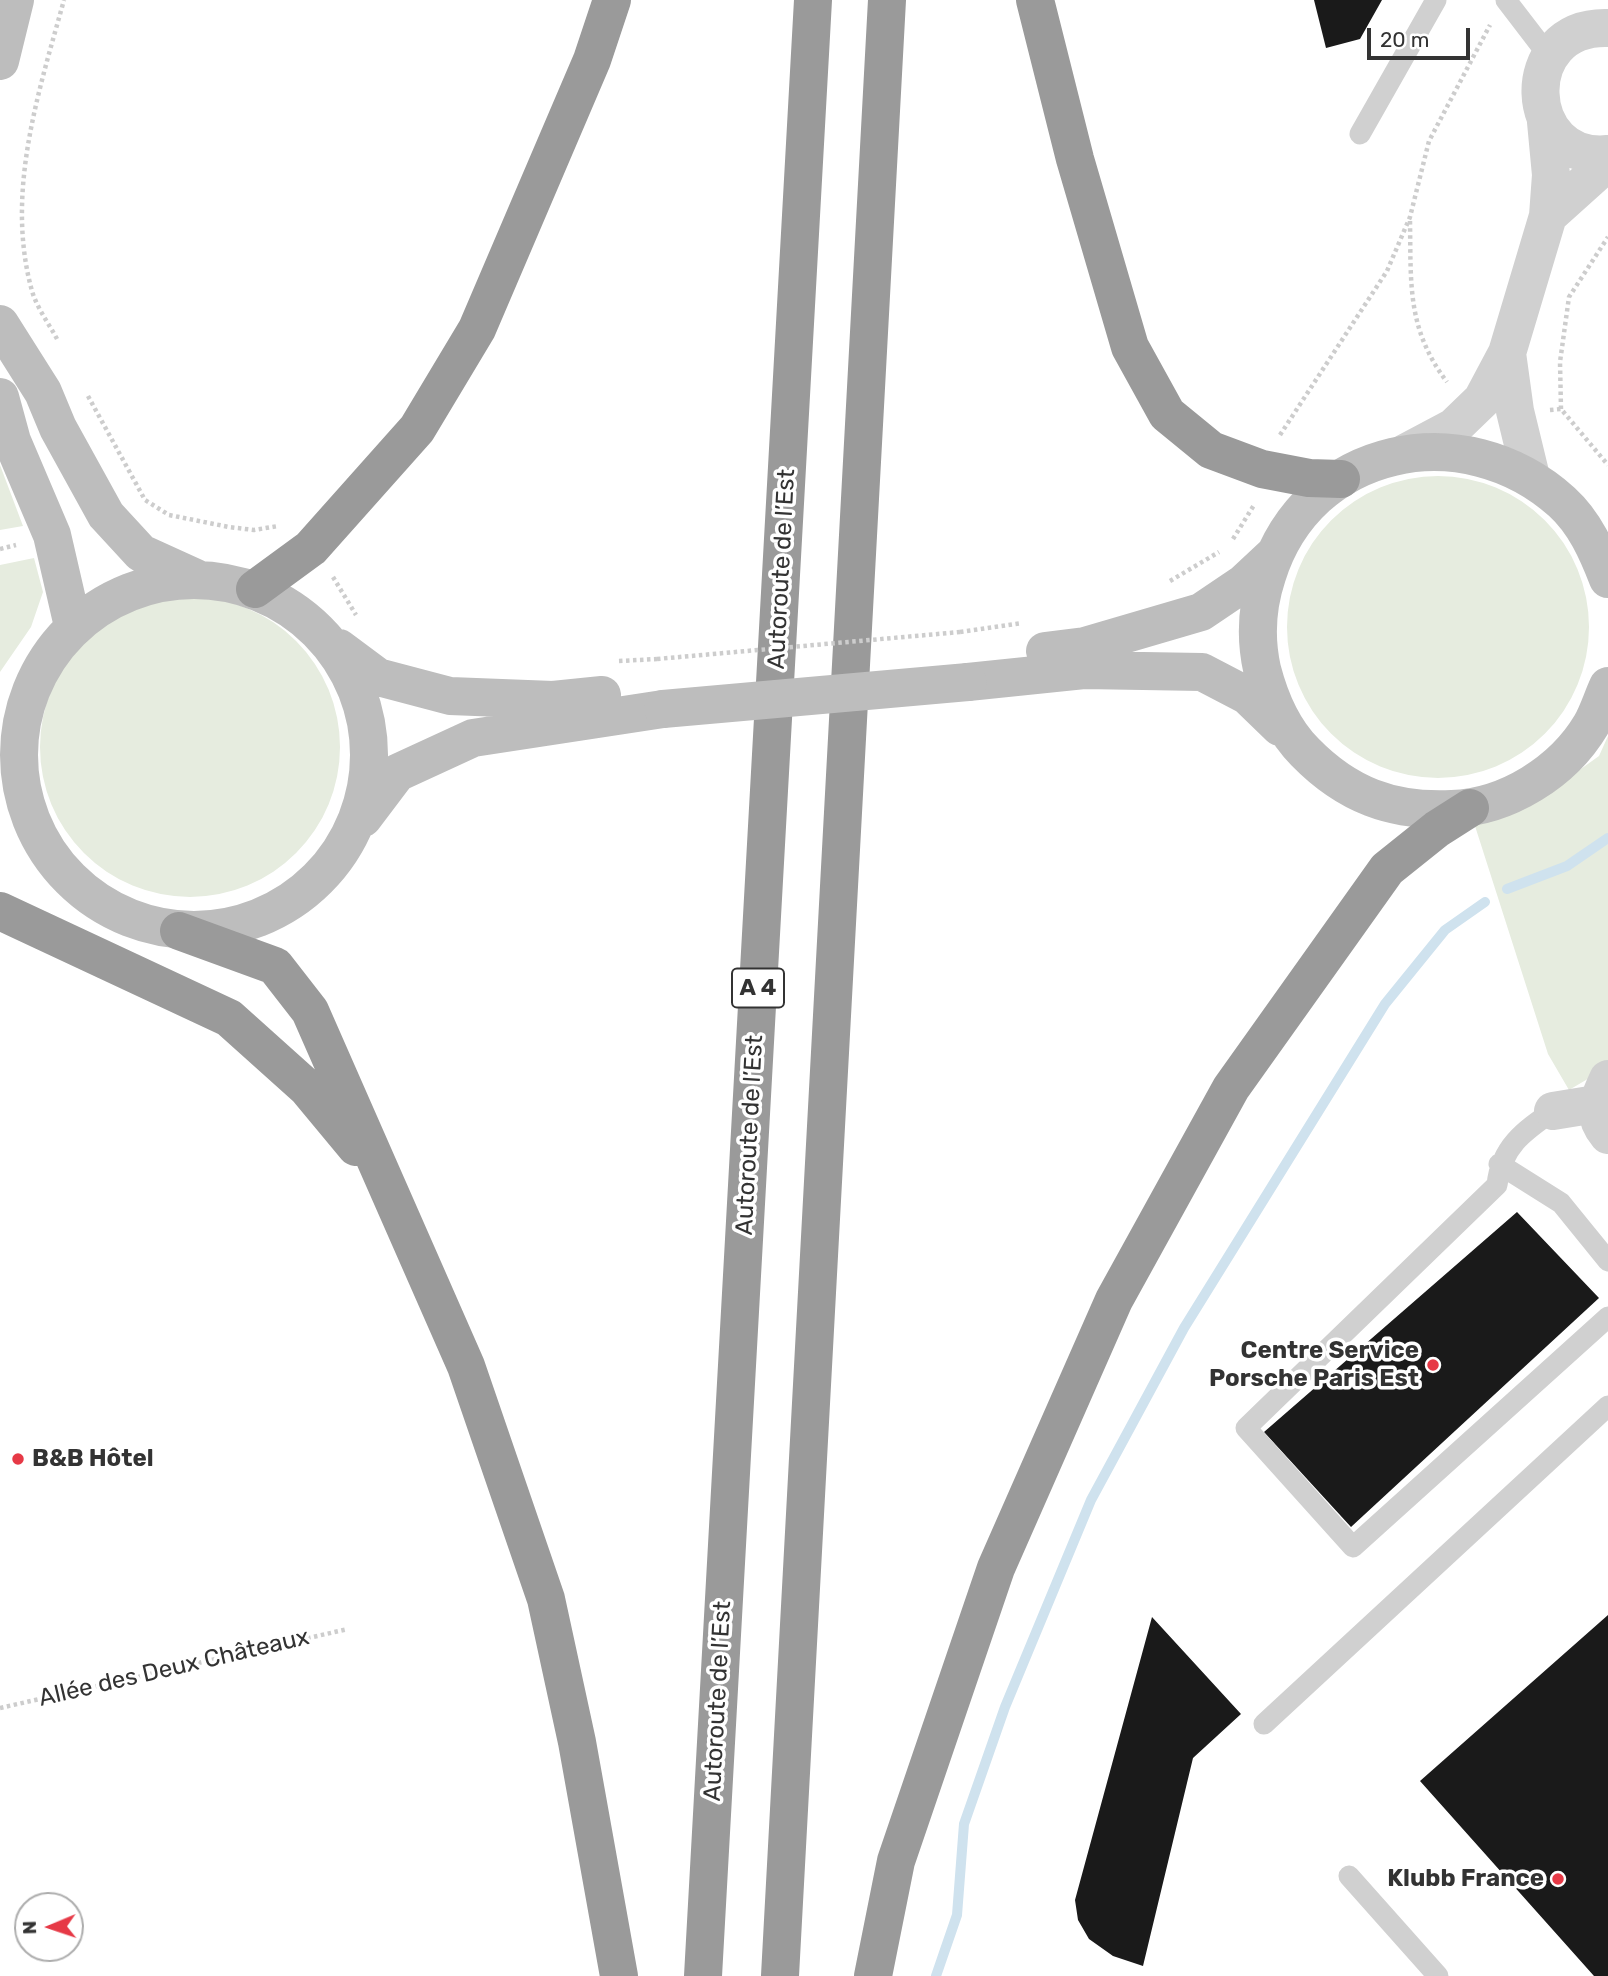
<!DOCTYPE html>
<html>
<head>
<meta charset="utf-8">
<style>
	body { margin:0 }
	#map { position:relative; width:1608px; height:1976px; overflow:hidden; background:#fff; font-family:Rubik,sans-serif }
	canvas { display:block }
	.north { position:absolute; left:14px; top:1892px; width:70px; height:70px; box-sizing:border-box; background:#fff; border:2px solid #adadad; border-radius:50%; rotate:268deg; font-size:19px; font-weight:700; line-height:28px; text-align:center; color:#333 }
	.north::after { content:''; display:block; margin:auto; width:24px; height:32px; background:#e63946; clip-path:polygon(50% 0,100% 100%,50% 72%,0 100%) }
	.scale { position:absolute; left:1367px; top:28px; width:103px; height:32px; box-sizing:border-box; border:4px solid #333; border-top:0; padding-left:9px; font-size:21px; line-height:24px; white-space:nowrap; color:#333; -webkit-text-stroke:5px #fff; paint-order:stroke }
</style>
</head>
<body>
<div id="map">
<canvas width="1608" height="1976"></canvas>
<div class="north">N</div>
<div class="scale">20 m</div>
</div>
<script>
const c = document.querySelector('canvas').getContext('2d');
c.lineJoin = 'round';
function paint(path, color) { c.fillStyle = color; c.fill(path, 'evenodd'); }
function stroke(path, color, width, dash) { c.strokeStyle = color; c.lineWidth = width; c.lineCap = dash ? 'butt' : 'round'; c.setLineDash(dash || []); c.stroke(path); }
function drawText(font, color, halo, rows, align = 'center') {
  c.font = font + ' Rubik,sans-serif'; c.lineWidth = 7; c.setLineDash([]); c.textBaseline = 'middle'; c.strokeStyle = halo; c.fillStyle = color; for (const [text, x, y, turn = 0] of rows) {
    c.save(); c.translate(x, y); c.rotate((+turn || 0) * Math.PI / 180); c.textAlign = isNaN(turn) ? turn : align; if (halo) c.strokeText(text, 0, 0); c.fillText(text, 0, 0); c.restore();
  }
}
paint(new Path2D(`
	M 0,465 L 23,526 L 0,530 Z
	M1287 627a151 151 0 1 1 302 0a151 151 0 1 1-302 0Z
	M 34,558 L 43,592 L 31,627 L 0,672 L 0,565 Z
	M40 747a150 150 0 1 1 300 0a150 150 0 1 1-300 0Z
	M 1608,736 L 1608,1067 L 1569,1090 L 1548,1054 L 1475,826 L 1571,776 L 1599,756 Z`), '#e6ecdf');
stroke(new Path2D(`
	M 1507,889 L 1567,866 L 1608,838
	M 936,1976 L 957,1915 L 964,1824 L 1005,1707 L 1091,1500 L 1184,1328 L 1385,1004 L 1445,930 L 1485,902`), '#cfe2ee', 10);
paint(new Path2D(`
	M 1314,0 L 1382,0 L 1360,39 L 1326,48 Z
	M 1517,1212 L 1599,1298 L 1351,1527 L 1264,1432 Z
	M 1608,1615 L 1608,1976 L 1594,1976 L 1420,1781 Z
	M 1152,1617 L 1241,1714 L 1193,1758 L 1143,1966 L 1113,1956 L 1089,1939 L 1078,1920 L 1075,1900 Z`), '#1a1a1a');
stroke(new Path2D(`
	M 1410,221 C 1411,285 1407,329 1447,382
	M 57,339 C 49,324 37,308 32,291 C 5,194 38,94 64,0
	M 88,396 L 145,500 L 169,515 L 229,527 L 254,530 L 278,526
	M 1561,409 L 1560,362 L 1569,297 L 1608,237
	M 1550,410 L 1561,409 L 1608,465
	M 1280,435 L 1387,271 L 1410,217 L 1429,141 L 1490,25
	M 1233,539 L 1254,505
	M 0,549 L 16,545
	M 333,577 L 356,615
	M 1170,581 L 1219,552
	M 960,632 L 1022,623
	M 619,661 L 657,659
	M 0,1708 L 348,1629`), '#cdcdcd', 4.5, [3.5, 3.5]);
stroke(new Path2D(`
	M 1506,0 L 1542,47 L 1547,61
	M 1360,134 L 1436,0
	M 1553,1111 C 1524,1131 1501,1147 1497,1185 L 1246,1428 L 1353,1547 L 1608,1317
	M 1499,1164 L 1561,1203 L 1608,1261
	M 1264,1724 L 1608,1406
	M 1349,1876 L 1438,1976`), '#d0d0d0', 21);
stroke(new Path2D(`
	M 1608,28 C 1514,25 1522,163 1608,154
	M 1548,216 L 1608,162
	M 1507,353 L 1515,411 L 1531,477
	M 1405,453 L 1454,427 L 1482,400 L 1507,353 L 1548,216 L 1551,175 L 1546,122
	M 1608,1079 C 1598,1101 1591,1115 1608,1135
	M 1553,1111 L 1596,1104`), '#d0d0d0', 38);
stroke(new Path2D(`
	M 0,61 L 15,0
	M 0,324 L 43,392 L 58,428 L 106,515 L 141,553 L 196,578
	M 0,397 L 12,441 L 52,535 L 73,626
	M 1608,579 C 1597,551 1585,523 1562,502 C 1464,414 1308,445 1267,576 C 1257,606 1255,637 1262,669 C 1270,700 1282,729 1305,752 C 1347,795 1392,812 1452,809 C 1507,807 1563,772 1591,725 C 1598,713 1602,699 1608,686
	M19 755a175 175 0 1 1 350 0a175 175 0 1 1-350 0Z
	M 339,648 L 378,677 L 450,696 L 553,700 L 602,695
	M 1045,651 L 1085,646 L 1201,612 L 1244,583 L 1274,555
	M 968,682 L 1084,670 L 1202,672 L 1248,696 L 1280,727
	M 363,818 L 397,773 L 473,738 L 663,709`), '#bdbdbd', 38);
stroke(new Path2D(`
	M 1035,0 L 1075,159 L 1130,347 L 1167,414 L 1211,450 L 1262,469 L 1309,478 L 1341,479
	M 255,589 L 311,548 L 417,429 L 477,329 L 592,60 L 612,0
	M 0,911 L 229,1018 L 307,1088 L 356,1147
	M 179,931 L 275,966 L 310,1011 L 466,1366 L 546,1599 L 577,1742 L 619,1976
	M 703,1976 L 813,0
	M 780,1976 L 887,0
	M 873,1976 L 896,1861 L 996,1568 L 1114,1300 L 1231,1088 L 1387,869 L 1437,829 L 1470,808`), '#9a9a9a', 38);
stroke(new Path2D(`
	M 657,659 L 960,632`), '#cdcdcd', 4.5, [3.5, 3.5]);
stroke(new Path2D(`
	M 663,709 L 968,682`), '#bdbdbd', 38);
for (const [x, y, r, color] of [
	[1433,1365,7,"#e63946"],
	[18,1459,7,"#e63946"],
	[1558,1879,7,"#e63946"]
]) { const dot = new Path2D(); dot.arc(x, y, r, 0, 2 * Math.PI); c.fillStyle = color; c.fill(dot); stroke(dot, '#fff', 2.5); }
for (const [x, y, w] of [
	[758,988,52]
]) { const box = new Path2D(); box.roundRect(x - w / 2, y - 19.5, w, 39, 5); c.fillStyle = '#fff'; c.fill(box); stroke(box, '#333', 2); }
drawText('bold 23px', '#333', null, [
	["A 4",758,988]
]);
drawText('24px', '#333', '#fff', [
	["Autoroute de l’Est",782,569,-87],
	["Autoroute de l’Est",750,1135,-87],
	["Allée des Deux Châteaux",174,1668,-13],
	["Autoroute de l’Est",718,1701,-87]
]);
drawText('bold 24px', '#333', '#fff', [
	["Centre Service",1419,1351],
	["Porsche Paris Est",1419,1379],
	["B&B Hôtel",32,1459,"left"],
	["Klubb France",1544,1879]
], 'right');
</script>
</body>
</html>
